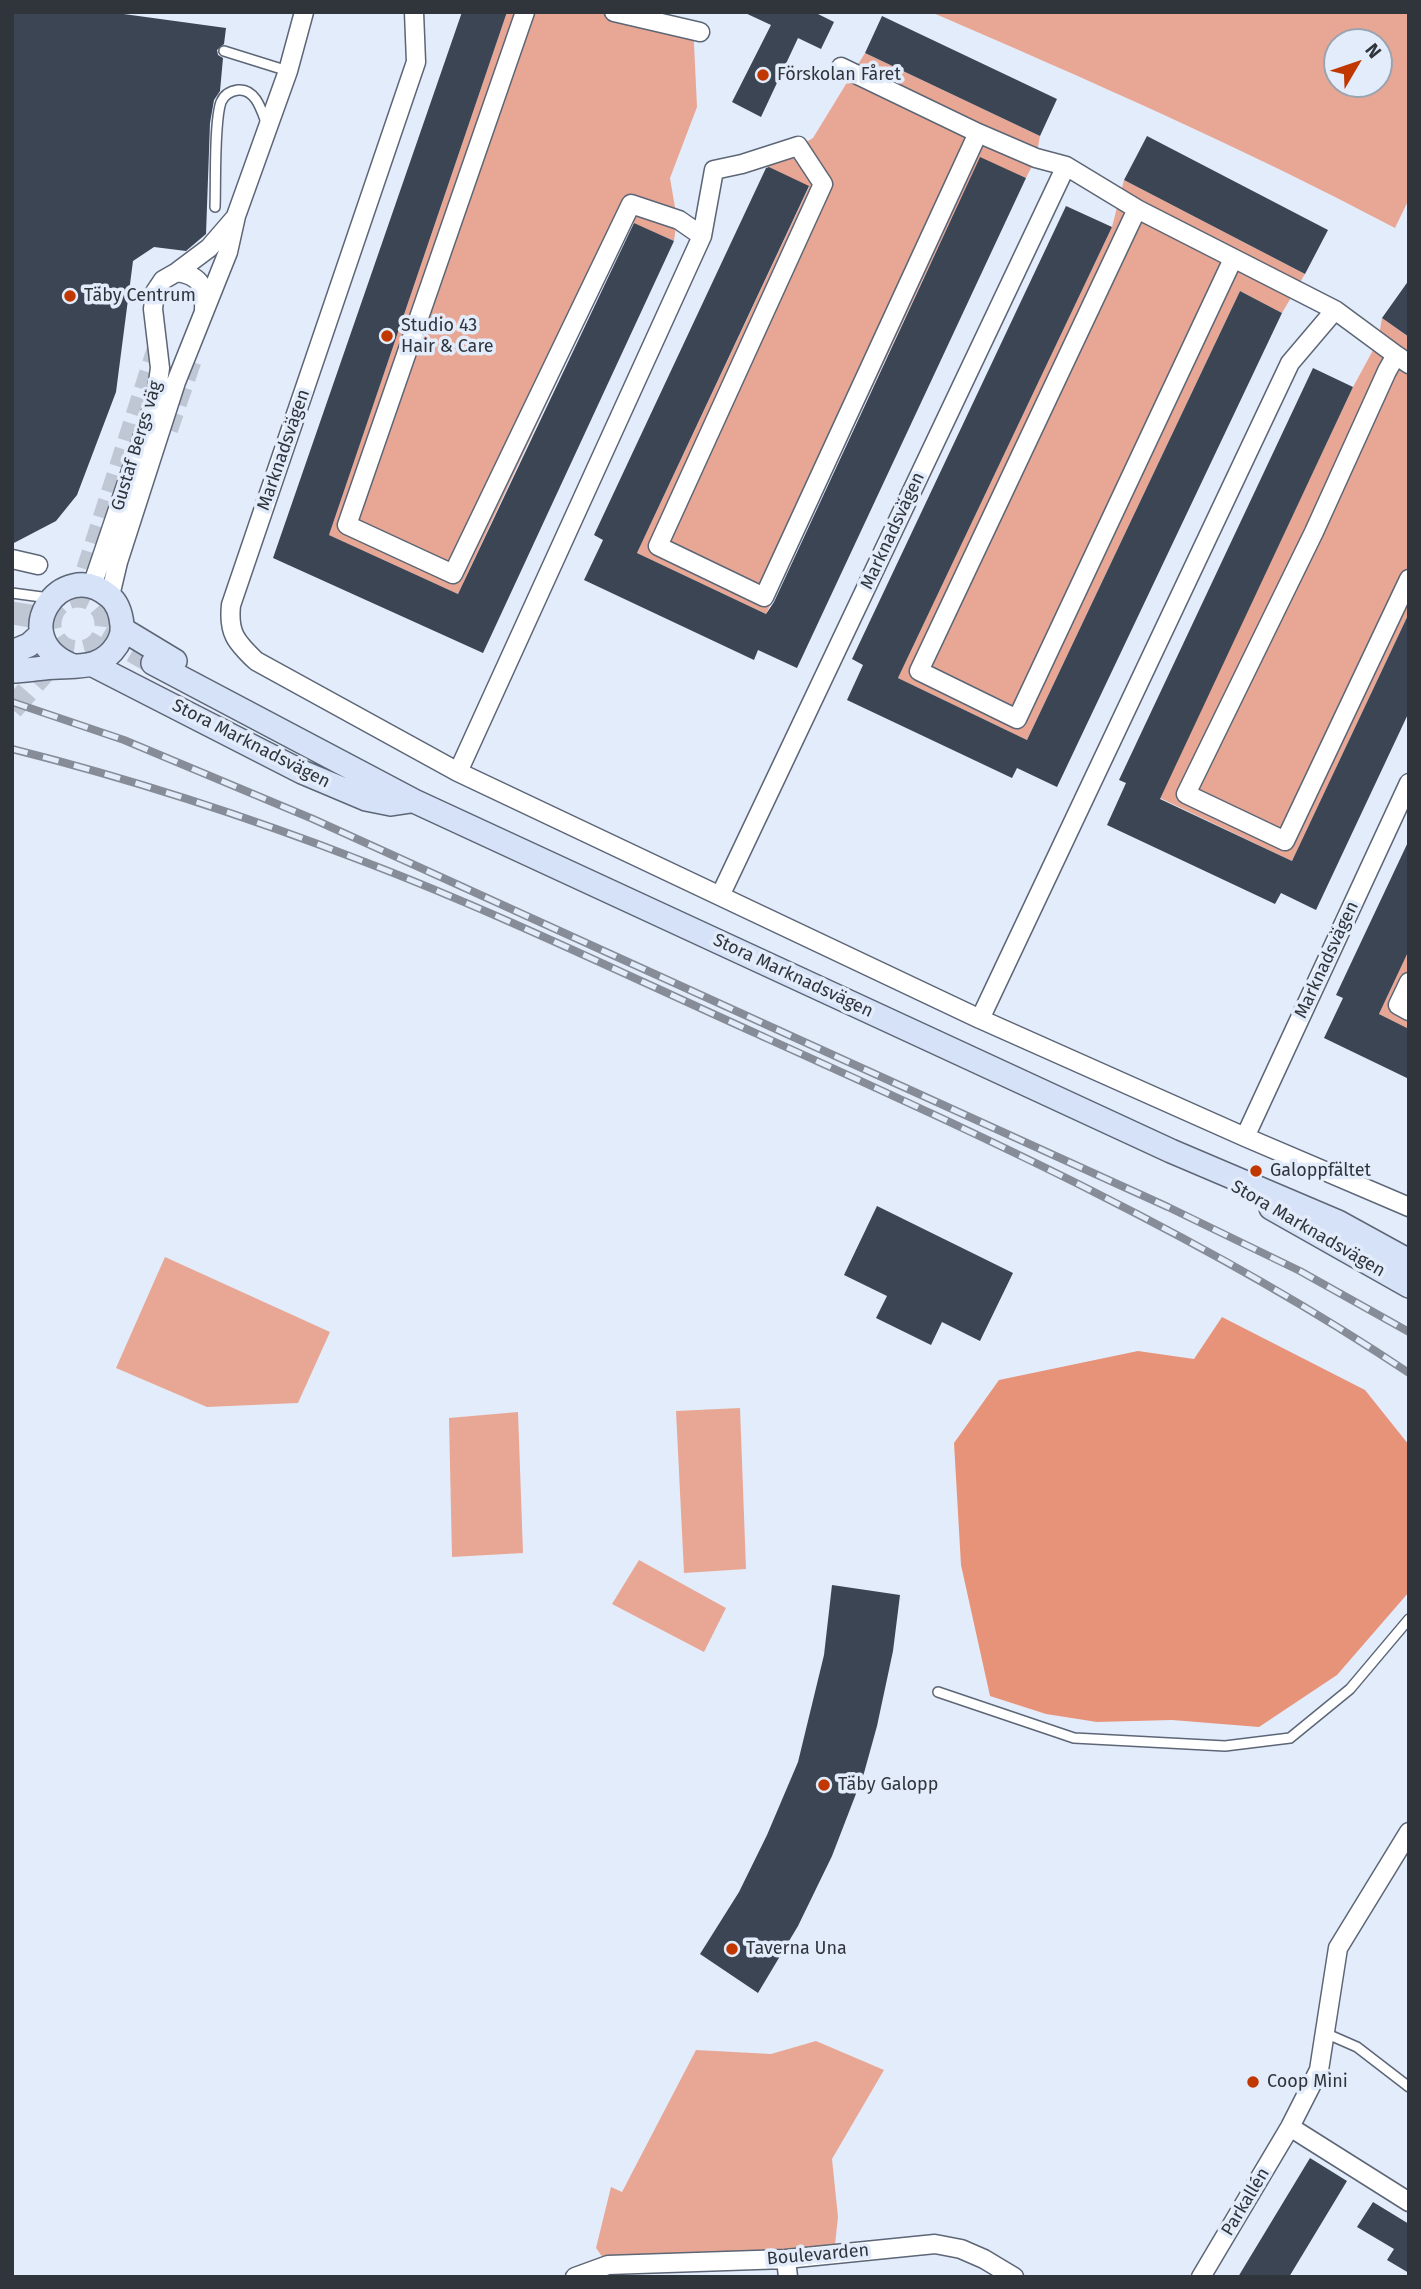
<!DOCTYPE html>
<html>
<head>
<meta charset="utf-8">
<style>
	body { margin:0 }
	#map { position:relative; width:1421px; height:2289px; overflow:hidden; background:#e3ecfb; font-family:"Fira Sans",sans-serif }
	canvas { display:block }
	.frame { position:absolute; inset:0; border:14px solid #30353c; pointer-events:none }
	.north { position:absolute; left:1323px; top:28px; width:70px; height:70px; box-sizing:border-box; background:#e3ecfb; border:2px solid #9ba3af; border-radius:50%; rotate:51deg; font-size:19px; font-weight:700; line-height:28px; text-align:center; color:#30353c }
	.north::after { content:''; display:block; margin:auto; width:24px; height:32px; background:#c03800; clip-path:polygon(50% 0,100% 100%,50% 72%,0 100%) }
</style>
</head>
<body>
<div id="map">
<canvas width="1421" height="2289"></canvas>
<div class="frame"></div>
<div class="north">N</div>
</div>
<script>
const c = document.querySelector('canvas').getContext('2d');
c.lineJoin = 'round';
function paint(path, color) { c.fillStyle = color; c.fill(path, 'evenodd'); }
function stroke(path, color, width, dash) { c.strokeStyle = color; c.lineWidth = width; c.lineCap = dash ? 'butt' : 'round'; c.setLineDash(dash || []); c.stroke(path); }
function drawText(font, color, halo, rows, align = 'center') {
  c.font = font + ' "Fira Sans",sans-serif'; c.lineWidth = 7; c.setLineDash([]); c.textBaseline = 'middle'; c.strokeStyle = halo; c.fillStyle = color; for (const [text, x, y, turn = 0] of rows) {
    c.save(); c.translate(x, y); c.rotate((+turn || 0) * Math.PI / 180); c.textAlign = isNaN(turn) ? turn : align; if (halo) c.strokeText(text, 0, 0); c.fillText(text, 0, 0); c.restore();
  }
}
paint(new Path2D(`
	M 507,12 L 648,12 L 693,23 L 697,107 L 670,178 L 677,219 L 674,241 L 631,222 L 458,594 L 329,535 Z
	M 931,12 L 1409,12 L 1409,199 L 1395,228 C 1244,148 1088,80 931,12 ZM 1379,42 L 1379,84 L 1337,84 L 1337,42 Z
	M 865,53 L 1040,136 L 1036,158 L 1026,178 L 980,158 L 766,614 L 637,553 L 809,187 L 767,166 L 813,138 Z
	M 1124,180 L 1305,274 L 1282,313 L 1240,291 L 1027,740 L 898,678 L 1112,227 Z
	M 1382,318 L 1409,337 L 1409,613 L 1292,861 L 1160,798 L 1353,387 L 1378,341 Z
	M 1409,950 L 1409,1029 L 1379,1014 Z
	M 165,1257 L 330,1332 L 298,1403 L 207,1407 L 116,1368 Z
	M 740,1408 L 746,1569 L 684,1573 L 676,1411 Z
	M 518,1412 L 523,1553 L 452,1557 L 449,1418 Z
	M 639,1560 L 726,1608 L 704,1652 L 612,1604 Z
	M 816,2041 L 884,2070 L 832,2159 L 838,2217 L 834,2254 L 608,2265 L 596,2248 L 611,2187 L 622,2192 L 696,2050 L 771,2054 Z`), '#e8a794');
paint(new Path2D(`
	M 1222,1317 L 1365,1390 L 1409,1445 L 1409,1592 L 1337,1675 L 1259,1727 L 1172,1720 L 1097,1722 L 1046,1714 L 990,1696 L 961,1565 L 954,1443 L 999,1380 L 1138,1351 L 1194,1359 Z`), '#e7937a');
paint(new Path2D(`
	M 12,12 L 109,12 L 226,28 L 224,44 L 217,50 L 218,55 L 223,58 L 220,91 L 214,100 L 210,123 L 206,234 L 186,251 L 154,247 L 133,261 L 116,392 L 77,495 L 56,521 L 12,544 Z
	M 462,12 L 507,12 L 329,535 L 458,594 L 634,223 L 674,241 L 483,653 L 273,558 Z
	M 743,12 L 814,12 L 834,22 L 821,49 L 798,38 L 761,117 L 732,102 L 771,25 Z
	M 882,16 L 1057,99 L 1040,136 L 865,53 Z
	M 1147,136 L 1328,230 L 1305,274 L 1124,180 Z
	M 980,157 L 1026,178 L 797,668 L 758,650 L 754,660 L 584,580 L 603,540 L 594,535 L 766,168 L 769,167 L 809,186 L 637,553 L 766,614 L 774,602 Z
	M 1066,206 L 1112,227 L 898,678 L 1027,740 L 1240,291 L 1282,313 L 1057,787 L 1017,768 L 1012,778 L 847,700 L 863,665 L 852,659 Z
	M 1409,280 L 1409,337 L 1382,318 Z
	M 1313,368 L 1353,387 L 1160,799 L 1292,861 L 1409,613 L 1409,712 L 1316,910 L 1281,893 L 1275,904 L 1107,825 L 1126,783 L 1119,780 Z
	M 1409,840 L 1409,950 L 1379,1014 L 1409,1029 L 1409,1079 L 1324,1038 L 1343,998 L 1336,995 Z
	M 877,1206 L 1013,1273 L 980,1341 L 942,1322 L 931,1345 L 876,1318 L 887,1296 L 844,1275 Z
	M 832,1585 L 900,1595 L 893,1651 L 877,1726 L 864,1773 L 832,1856 L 798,1926 L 758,1993 L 700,1954 L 739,1892 L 767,1835 L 798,1762 L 824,1655 Z
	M 1310,2158 L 1347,2181 L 1289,2277 L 1238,2277 Z
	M 1373,2202 L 1409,2224 L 1409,2273 L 1387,2260 L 1394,2249 L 1357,2227 Z`), '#3c4554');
stroke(new Path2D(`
	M 169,430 L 195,354
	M 77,595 L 157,345`), '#bfc7d5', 18, [18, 9]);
stroke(new Path2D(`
	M50 624a28 28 0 1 1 56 0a28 28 0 1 1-56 0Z
	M 12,613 L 50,619
	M 103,634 L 153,663
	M 12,709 L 58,656`), '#bfc7d5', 23, [23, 11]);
const lane = new Path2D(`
	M 224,51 L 288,71
	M 215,207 C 216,183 214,122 221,102 C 224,95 230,91 238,90 C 256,88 262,112 267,125
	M 12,593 L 49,598
	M 938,1692 L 1074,1738 L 1225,1746 L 1290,1738 L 1350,1689 L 1409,1619
	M 1325,2033 L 1357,2047 L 1409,2087`);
const street = new Path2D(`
	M 414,12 L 416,62 L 231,605 C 228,633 236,642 256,661 L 458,772 L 980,1019 L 1245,1137 L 1409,1207
	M 525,12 L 347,525 L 453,574 L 631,204 L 679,220 L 702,236
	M 614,12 L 700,32
	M 841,67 L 978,133 L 1036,158 L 1066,166 L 1137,209 L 919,671 L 1017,719 L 1233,259
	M 1137,209 L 1335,310 L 1396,355
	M 177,272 C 202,276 205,287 204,310
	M 1409,364 L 1396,355 L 1387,371 L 1314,532 L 1186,794 L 1285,841 L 1409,579
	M 12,559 L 38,565
	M 92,586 L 156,397 L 160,368 L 153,309 L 155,292 L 163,280 L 177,272 L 209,248 L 234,219
	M 110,596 L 118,562 L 176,382 L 228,252 L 236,216 L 288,71 L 304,12
	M 458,772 L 702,236 L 714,170 L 742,164 L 798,146 L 823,184 L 658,546 L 764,597 L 978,133
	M 720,896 L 1066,166
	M 1409,982 L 1398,1005 L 1409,1011
	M 980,1019 L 1290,363 L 1335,310
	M 1245,1137 L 1409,783
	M 1290,2127 L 1409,2202
	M 786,2259 L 788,2277
	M 575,2277 L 608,2265 L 786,2259 L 935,2244 L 961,2249 L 984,2259 L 1014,2277
	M 1201,2277 L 1290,2127 L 1319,2070 L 1338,1948 L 1409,1832`);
const secondary = new Path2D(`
	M 122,629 L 175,661
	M 12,652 L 29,645 L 41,634
	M 153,663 L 414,801 L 1171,1151 L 1338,1222 L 1409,1261
	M 93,665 L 302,772 L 366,799 L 391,804 L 411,801
	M 12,671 C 23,671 33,669 44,668 C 73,664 99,673 117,645 C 121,638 123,632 122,625 C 121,614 118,603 109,596 C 61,555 4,639 73,666
	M 1271,1208 L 1409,1286`);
stroke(lane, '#5c6676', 12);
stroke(street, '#5c6676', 21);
stroke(secondary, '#5c6676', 26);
stroke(lane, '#fff', 9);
stroke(street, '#fff', 18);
stroke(secondary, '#d6e2f7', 23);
const rail = new Path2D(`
	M 12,702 L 124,740 L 313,819 L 1168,1207 L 1300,1271 L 1409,1332
	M 12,749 C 132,779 249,817 365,862 C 496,912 624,974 753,1032 C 978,1134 1203,1235 1409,1373`);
stroke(rail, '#868d98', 8);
stroke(rail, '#e3ecfb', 5, [16]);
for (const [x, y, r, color] of [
	[763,75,7,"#c03800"],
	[70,296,7,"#c03800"],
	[387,336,7,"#c03800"],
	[1256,1171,7,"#c03800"],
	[824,1785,7,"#c03800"],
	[732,1949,7,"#c03800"],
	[1253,2082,7,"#c03800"]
]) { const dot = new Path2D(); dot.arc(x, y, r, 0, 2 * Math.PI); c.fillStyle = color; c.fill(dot); stroke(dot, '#e3ecfb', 2.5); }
drawText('18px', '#30353c', '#e3ecfb', [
	["Förskolan Fåret",777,75],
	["Täby Centrum",84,296],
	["Studio 43",401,326],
	["Hair & Care",401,347],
	["Galoppfältet",1270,1171],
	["Täby Galopp",838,1785],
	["Taverna Una",746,1949],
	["Coop Mini",1267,2082]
], 'left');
drawText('18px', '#30353c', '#e3ecfb', [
	["Gustaf Bergs väg",137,446,-73],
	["Marknadsvägen",284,450,-71],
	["Marknadsvägen",893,531,-65],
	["Stora Marknadsvägen",251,744,27],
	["Marknadsvägen",1327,960,-65],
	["Stora Marknadsvägen",793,976,25],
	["Stora Marknadsvägen",1308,1229,30],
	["Parkallén",1246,2202,-59],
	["Boulevarden",818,2255,-5]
]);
</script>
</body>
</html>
